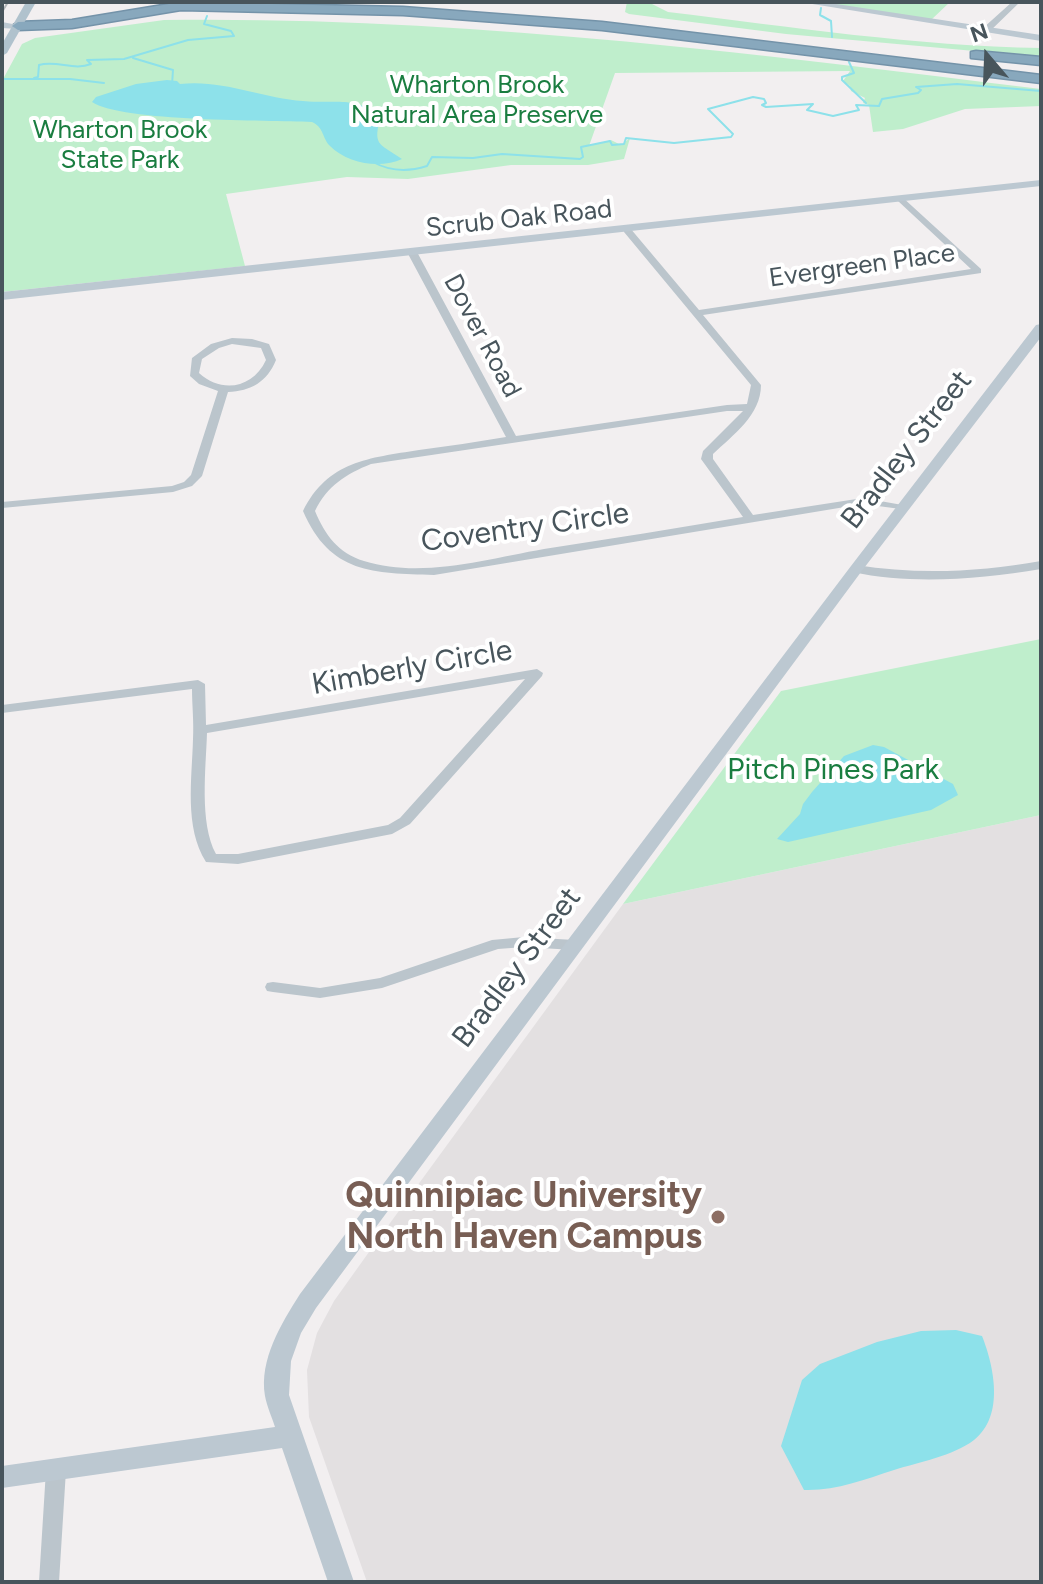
<!DOCTYPE html>
<html>
<head>
<meta charset="utf-8">
<style>
	body { margin:0 }
	#map { position:relative; width:1043px; height:1584px; overflow:hidden; background:#f2eff0; font-family:Figtree,sans-serif }
	canvas { display:block }
	.frame { position:absolute; inset:0; border:4px solid #48555c; pointer-events:none }
	.north { position:absolute; left:947px; top:16px; width:80px; height:80px; -webkit-text-stroke:6px #fff; paint-order:stroke; rotate:341deg; font-size:22px; font-weight:700; line-height:32px; text-align:center; color:#48555c }
	.north::after { content:''; display:block; margin:auto; width:28px; height:36px; background:#48555c; clip-path:polygon(50% 0,100% 100%,50% 72%,0 100%) }
</style>
</head>
<body>
<div id="map">
<canvas width="1043" height="1584"></canvas>
<div class="frame"></div>
<div class="north">N</div>
</div>
<script>
const c = document.querySelector('canvas').getContext('2d');
c.lineJoin = 'round';
function paint(path, color) { c.fillStyle = color; c.fill(path, 'evenodd'); }
function stroke(path, color, width, dash) { c.strokeStyle = color; c.lineWidth = width; c.lineCap = dash ? 'butt' : 'round'; c.setLineDash(dash || []); c.stroke(path); }
function drawText(font, color, halo, rows, align = 'center') {
  c.font = font + ' Figtree,sans-serif'; c.lineWidth = 8; c.setLineDash([]); c.textBaseline = 'middle'; c.strokeStyle = halo; c.fillStyle = color; for (const [text, x, y, turn = 0] of rows) {
    c.save(); c.translate(x, y); c.rotate((+turn || 0) * Math.PI / 180); c.textAlign = isNaN(turn) ? turn : align; if (halo) c.strokeText(text, 0, 0); c.fillText(text, 0, 0); c.restore();
  }
}
paint(new Path2D(`
	M 1041,815 L 1041,1582 L 367,1582 L 309,1417 L 307,1370 L 317,1333 L 334,1301 L 374,1245 L 623,904 Z`), '#e3e0e1');
paint(new Path2D(`
	M 627,2 L 648,2 L 668,12 C 792,27 916,46 1041,48 L 1041,57 L 786,34 L 629,14 L 625,12 Z
	M 818,2 L 950,2 L 931,20 Z
	M 164,20 C 458,16 750,53 1041,89 L 1041,106 L 965,109 L 903,129 L 873,132 L 869,105 L 863,103 L 865,98 L 851,91 L 850,86 L 843,81 L 850,71 L 615,73 L 589,146 L 611,140 L 621,145 L 630,138 L 624,159 L 588,165 L 511,165 L 408,179 L 347,177 L 226,194 L 245,266 L 2,292 L 2,81 L 22,44 L 35,38 Z
	M 1041,639 L 1041,815 L 623,904 L 781,691 Z`), '#bfeecc');
paint(new Path2D(`
	M 167,80 L 177,81 L 180,84 C 222,79 262,98 303,101 C 338,104 347,96 381,114 C 373,146 377,142 402,159 C 381,169 348,164 330,146 C 322,138 324,127 312,122 C 269,120 121,122 92,102 L 96,97 L 136,84 Z
	M 873,745 L 884,747 L 953,784 L 958,795 L 931,810 L 788,842 L 777,839 L 800,814 L 803,804 L 812,792 L 844,756 Z
	M 956,1330 L 982,1336 C 994,1366 1005,1416 974,1440 C 953,1456 919,1462 894,1470 C 863,1480 836,1491 804,1490 L 781,1446 L 802,1380 L 820,1364 L 877,1342 L 921,1331 Z`), '#8de1ea');
stroke(new Path2D(`
	M 821,8 L 820,15 L 831,21 L 832,37
	M 133,58 L 173,70 L 172,85
	M 849,62 L 854,73 L 842,77 L 842,80 L 866,103
	M 34,78 L 38,77 L 39,65 C 57,60 74,71 91,64 L 87,60 L 124,59 L 188,40 L 234,36 L 231,31 L 204,24 L 207,16
	M 4,79 L 70,79 L 104,83
	M 373,162 C 391,172 408,172 427,166 L 432,157 L 473,158 L 502,154 L 580,159 L 583,157 L 581,147 L 610,141 L 612,145 L 624,144 L 626,138 L 674,143 L 731,137 L 733,134 L 708,109 L 753,97 L 764,99 L 766,103 L 762,105 L 766,107 L 813,104 L 807,110 L 833,116 L 859,110 L 856,105 L 879,106 L 882,99 L 918,93 L 921,90 L 916,87 L 957,84 L 1041,91`), '#8de1ea', 2);
const highway = new Path2D(`
	M 181,2 L 403,7 L 602,22 L 1041,75 L 1041,83 L 602,30 L 403,15 L 181,10 L 72,28 L 18,30 L 12,26 L 18,22 L 72,20 Z
	M 976,51 L 1041,57 L 1041,65 L 971,58 L 971,52 Z`);
stroke(highway, '#7493a9', 3);
paint(new Path2D(`
	M 1012,2 L 1020,2 L 988,33 L 982,33 L 982,29 Z
	M 901,196 L 981,269 L 981,273 L 703,315 L 761,385 C 761,415 733,435 713,454 L 713,459 L 753,515 L 863,498 L 908,506 L 908,510 L 863,504 L 434,575 C 373,573 330,574 303,511 C 328,461 369,458 419,450 C 448,446 477,442 506,437 L 407,252 L 409,250 L 417,252 L 516,436 L 727,405 L 747,404 L 751,385 L 624,232 L 624,228 L 630,228 L 699,310 L 971,269 L 898,201 L 897,199 ZM 727,411 L 743,411 L 703,451 L 701,459 L 743,517 C 677,528 610,539 544,549 C 487,559 421,579 364,561 C 338,553 325,535 315,511 C 327,486 346,474 371,464 Z
	M 232,338 L 252,339 L 269,344 L 276,360 C 267,382 251,391 228,392 L 202,476 L 192,486 L 173,492 L 2,508 L 2,502 L 172,486 L 184,482 L 191,475 L 218,391 L 199,384 L 190,376 L 192,358 L 211,344 ZM 232,344 L 261,348 L 266,360 C 253,388 222,394 199,373 L 202,359 L 219,348 Z
	M 1041,561 L 1041,569 C 979,579 914,585 852,572 L 850,569 L 856,565 C 918,575 979,572 1041,561 Z
	M 537,669 L 543,673 L 542,676 L 410,824 L 392,834 L 238,864 L 206,862 C 184,827 192,779 193,739 C 194,722 192,705 192,689 L 2,713 L 2,705 L 198,680 L 205,684 L 206,725 ZM 525,679 L 400,818 L 388,825 L 238,854 L 216,854 C 199,823 206,768 207,733 Z
	M 524,937 L 574,940 L 579,941 L 582,945 L 579,949 L 574,950 L 524,947 L 498,949 L 382,988 L 320,998 L 273,992 L 267,991 L 265,987 L 267,983 L 273,982 L 320,988 L 380,978 L 492,940 Z
	M 56,1461 L 63,1464 L 66,1470 L 59,1582 L 39,1582 L 46,1470 L 49,1464 Z`), '#bbc5cc');
paint(new Path2D(`
	M 800,2 L 823,2 L 1041,35 L 1041,41 Z
	M 2,22 L 23,26 L 18,29 L 2,28 Z
	M 1041,180 L 1041,186 L 2,300 L 2,292 Z
	M 1041,324 L 1041,337 L 861,572 L 316,1308 L 301,1333 L 291,1361 L 289,1395 L 354,1582 L 328,1582 L 282,1448 L 2,1488 L 2,1466 L 275,1427 C 272,1417 267,1407 265,1396 C 259,1360 281,1324 300,1294 L 851,566 L 1036,325 Z`), '#bcc8d1');
paint(new Path2D(`
	M 26,2 L 36,2 L 7,53 L 2,56 L 2,44 Z`), '#b0c2cd');
paint(highway, '#88a8bd');
stroke(new Path2D(`
	M 2,12 L 8,2`), '#b2b6b9', 2);
for (const [x, y, r, color] of [
	[718,1217,8,"#8d6e63"]
]) { const dot = new Path2D(); dot.arc(x, y, r, 0, 2 * Math.PI); c.fillStyle = color; c.fill(dot); stroke(dot, '#fff', 3); }
drawText('26px', '#1a7d40', '#fff', [
	["Wharton Brook",477,85],
	["Natural Area Preserve",477,115],
	["Wharton Brook",120,130],
	["State Park",120,160]
]);
drawText('26px', '#48555c', '#fff', [
	["Scrub Oak Road",519,219,-6],
	["Evergreen Place",862,266,-8],
	["Dover Road",482,336,62]
]);
drawText('30px', '#48555c', '#fff', [
	["Bradley Street",907,450,-52],
	["Coventry Circle",525,528,-8],
	["Kimberly Circle",412,668,-10],
	["Bradley Street",517,968,-53]
]);
drawText('30px', '#1a7d40', '#fff', [
	["Pitch Pines Park",833,770]
]);
drawText('bold 36px', '#785e54', '#fff', [
	["Quinnipiac University",702,1196],
	["North Haven Campus",702,1237]
], 'right');
</script>
</body>
</html>
